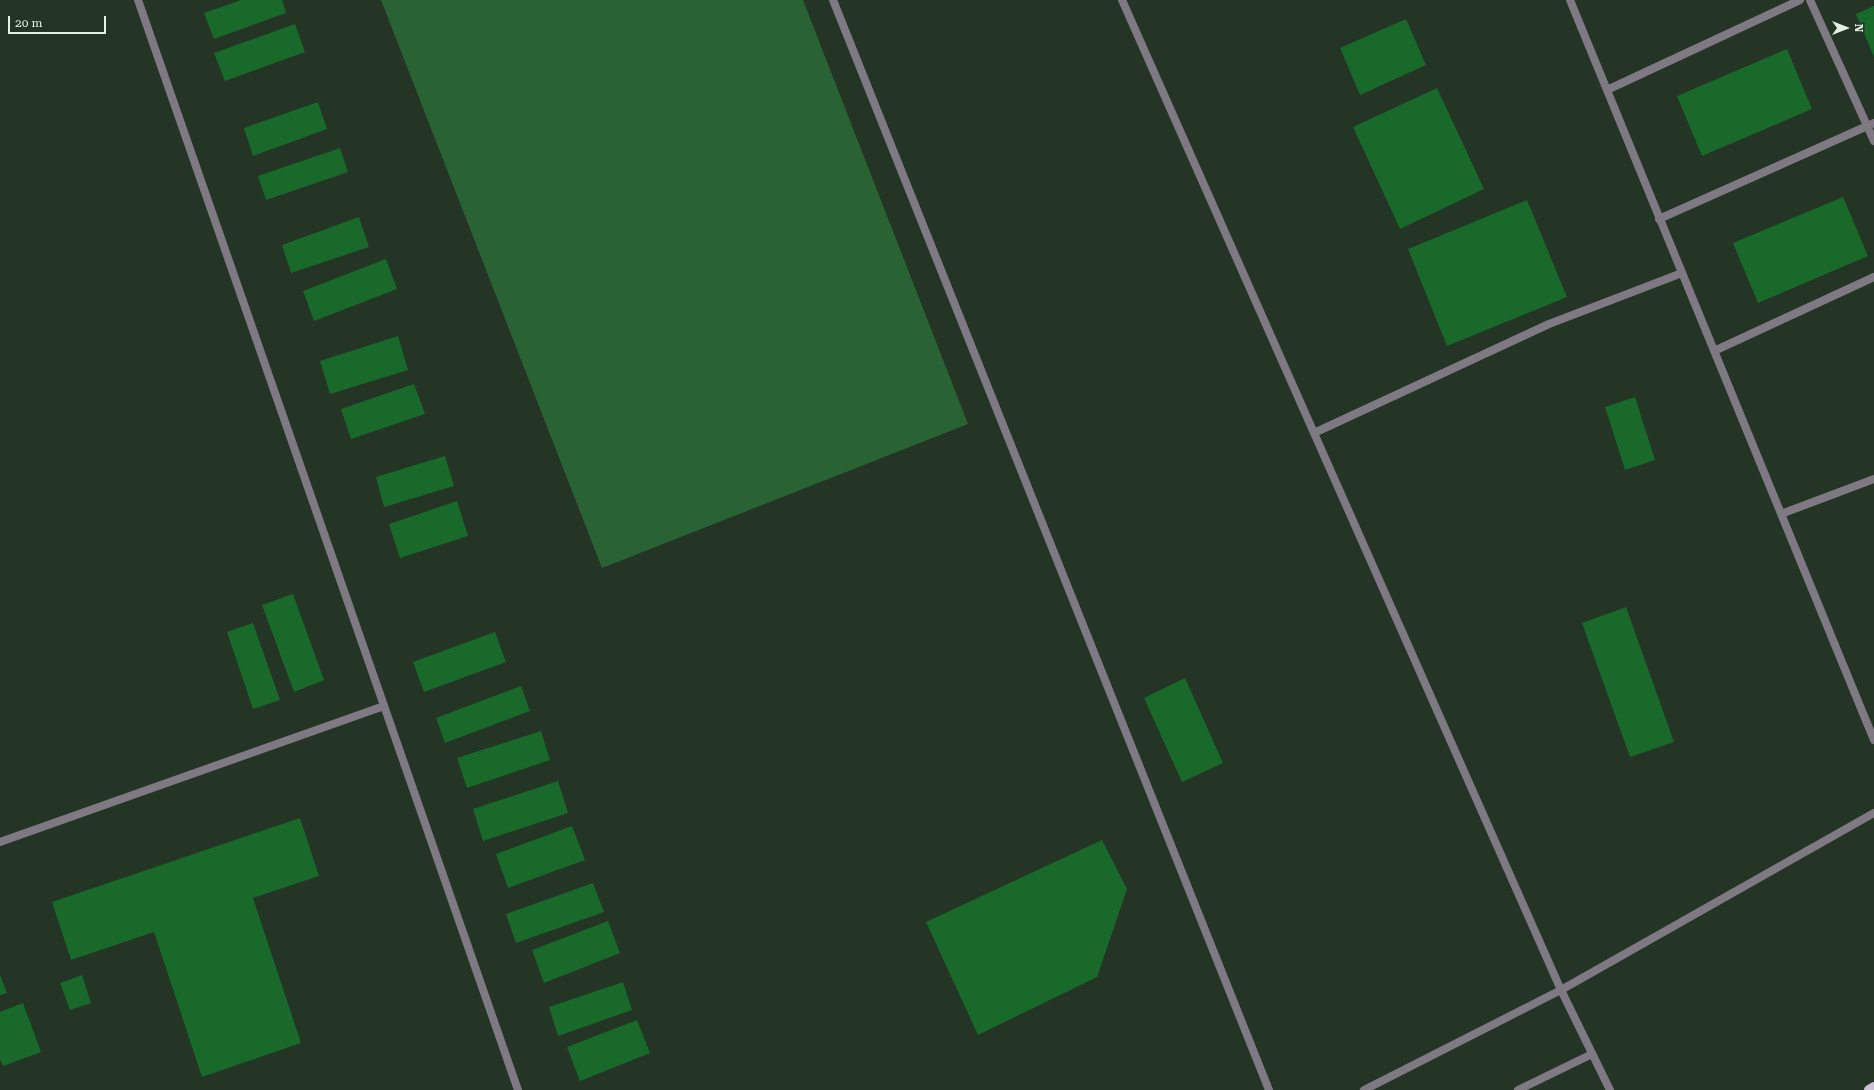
<!DOCTYPE html>
<html>
<head>
<meta charset="utf-8">
<style>
	body { margin:0 }
	#map { position:relative; width:1874px; height:1090px; overflow:hidden; background:#243525; font-family:"Roboto Serif",serif }
	canvas { display:block }
	.north { position:absolute; left:1826px; top:8px; width:40px; height:40px; -webkit-text-stroke:3px #243525; paint-order:stroke; rotate:90deg; font-size:11px; font-weight:700; line-height:16px; text-align:center; color:#e5f0e6 }
	.north::after { content:''; display:block; margin:auto; width:14px; height:18px; background:#e5f0e6; clip-path:polygon(50% 0,100% 100%,50% 72%,0 100%) }
	.scale { position:absolute; left:8px; top:16px; width:98px; height:18px; box-sizing:border-box; border:2px solid #e5f0e6; border-top:0; padding-left:5px; font-size:12px; line-height:14px; white-space:nowrap; color:#e5f0e6; -webkit-text-stroke:3px #243525; paint-order:stroke }
</style>
</head>
<body>
<div id="map">
<canvas width="1874" height="1090"></canvas>
<div class="north">N</div>
<div class="scale">20 m</div>
</div>
<script>
const c = document.querySelector('canvas').getContext('2d');
c.lineJoin = 'round';
function paint(path, color) { c.fillStyle = color; c.fill(path, 'evenodd'); }
function stroke(path, color, width, dash) { c.strokeStyle = color; c.lineWidth = width; c.lineCap = dash ? 'butt' : 'round'; c.setLineDash(dash || []); c.stroke(path); }
paint(new Path2D(`
	M 381,0 L 803,0 L 968,424 L 602,568 Z`), '#2a6333');
paint(new Path2D(`
	M 241,0 L 282,0 L 286,13 L 214,39 L 204,13 Z
	M 1874,6 L 1874,57 L 1856,14 Z
	M 1406,19 L 1426,65 L 1360,95 L 1340,48 Z
	M 295,24 L 305,52 L 225,81 L 214,53 Z
	M 1787,49 L 1812,109 L 1702,156 L 1677,96 Z
	M 1437,88 L 1484,189 L 1400,229 L 1353,127 Z
	M 318,102 L 327,129 L 253,156 L 244,128 Z
	M 340,148 L 348,172 L 266,200 L 258,176 Z
	M 1843,197 L 1868,256 L 1758,303 L 1733,243 Z
	M 1527,200 L 1567,297 L 1447,346 L 1408,249 Z
	M 359,217 L 369,247 L 291,273 L 282,245 Z
	M 386,259 L 397,289 L 314,321 L 303,291 Z
	M 398,336 L 408,370 L 330,394 L 320,361 Z
	M 414,384 L 425,414 L 351,439 L 341,409 Z
	M 1635,397 L 1655,460 L 1625,470 L 1605,407 Z
	M 445,456 L 454,486 L 384,507 L 376,477 Z
	M 457,501 L 468,536 L 400,558 L 389,524 Z
	M 293,594 L 324,680 L 294,692 L 262,605 Z
	M 1626,607 L 1674,742 L 1630,757 L 1582,623 Z
	M 253,623 L 280,700 L 253,709 L 227,632 Z
	M 495,632 L 506,662 L 424,692 L 413,662 Z
	M 1185,678 L 1223,763 L 1182,782 L 1144,698 Z
	M 521,686 L 530,711 L 445,743 L 436,718 Z
	M 541,731 L 550,760 L 467,788 L 457,758 Z
	M 558,781 L 568,813 L 483,841 L 473,809 Z
	M 300,818 L 319,876 L 253,898 L 301,1043 L 202,1077 L 154,932 L 71,960 L 52,902 Z
	M 572,826 L 585,860 L 508,888 L 496,854 Z
	M 1102,840 L 1127,889 L 1097,977 L 978,1035 L 926,922 Z
	M 593,883 L 604,912 L 516,943 L 506,914 Z
	M 608,921 L 620,953 L 544,983 L 532,950 Z
	M 0,975 L 7,993 L 0,995 Z
	M 82,975 L 91,1003 L 70,1010 L 60,983 Z
	M 623,982 L 632,1010 L 558,1036 L 549,1007 Z
	M 23,1003 L 41,1052 L 3,1066 L 0,1059 L 0,1012 Z
	M 637,1020 L 650,1053 L 580,1081 L 567,1047 Z`), '#18692a');
stroke(new Path2D(`
	M 138,0 L 518,1090
	M 833,0 L 1269,1090
	M 1122,0 L 1561,990 L 1610,1090
	M 1570,0 L 1874,740
	M 1810,0 L 1874,141
	M 1607,90 L 1800,0
	M 1659,219 L 1874,123
	M 1714,351 L 1874,277
	M 1314,433 L 1549,324 L 1682,273
	M 1781,514 L 1874,479
	M 0,842 L 384,706
	M 1364,1090 L 1561,990 L 1874,813
	M 1518,1090 L 1592,1054`), '#7e7983', 8);
stroke(new Path2D(`
	M 1869,1090 L 1874,1087`), '#ccc1d6', 10);
</script>
</body>
</html>
